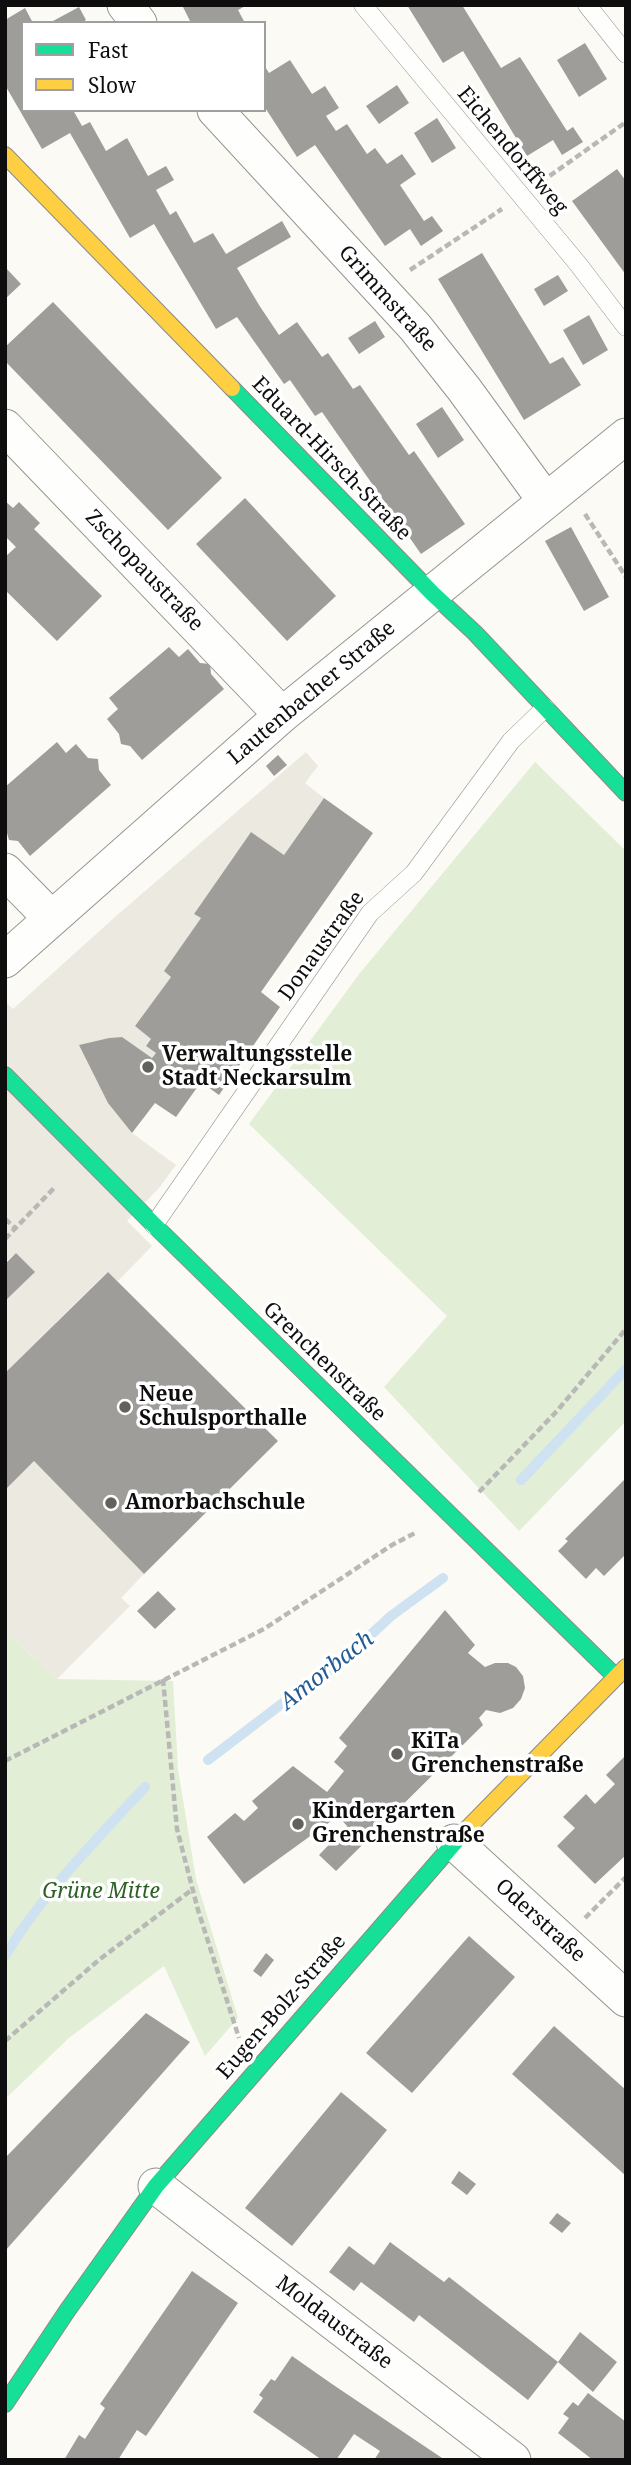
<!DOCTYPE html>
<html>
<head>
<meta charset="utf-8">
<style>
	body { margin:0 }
	#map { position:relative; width:631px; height:2465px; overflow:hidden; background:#fbfaf4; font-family:"Noto Serif",serif }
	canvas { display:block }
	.frame { position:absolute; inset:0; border:7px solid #0e0e0e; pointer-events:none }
	.legend { position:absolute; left:21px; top:21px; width:245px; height:91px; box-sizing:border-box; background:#fff; border:2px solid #9f9f9f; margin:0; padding:9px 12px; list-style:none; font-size:21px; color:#0e0e0e }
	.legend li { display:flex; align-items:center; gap:14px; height:35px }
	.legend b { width:35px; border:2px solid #9f9f9f }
</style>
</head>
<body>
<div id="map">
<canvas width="631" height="2465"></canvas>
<div class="frame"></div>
<ul class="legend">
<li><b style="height:9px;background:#16e098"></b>Fast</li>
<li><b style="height:9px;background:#ffcf43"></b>Slow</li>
</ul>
</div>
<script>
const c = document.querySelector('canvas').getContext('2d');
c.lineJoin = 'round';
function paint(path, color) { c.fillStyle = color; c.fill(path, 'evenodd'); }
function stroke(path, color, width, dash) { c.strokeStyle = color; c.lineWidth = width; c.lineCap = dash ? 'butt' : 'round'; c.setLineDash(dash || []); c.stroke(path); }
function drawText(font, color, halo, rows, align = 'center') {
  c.font = font + ' "Noto Serif",serif'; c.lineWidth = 7; c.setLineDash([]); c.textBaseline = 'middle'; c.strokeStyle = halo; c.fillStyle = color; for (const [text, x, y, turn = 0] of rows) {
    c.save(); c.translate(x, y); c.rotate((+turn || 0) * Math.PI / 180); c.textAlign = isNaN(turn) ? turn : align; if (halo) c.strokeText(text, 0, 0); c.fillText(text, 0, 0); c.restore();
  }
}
paint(new Path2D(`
	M 535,762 L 626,851 L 626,1421 L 519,1531 L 384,1387 L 447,1316 L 249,1124 L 360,973 Z
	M 5,1631 L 57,1679 L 173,1681 L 178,1769 L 196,1879 L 238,2018 L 205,2056 L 164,1966 L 69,2038 L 5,2099 Z`), '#e3eed6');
paint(new Path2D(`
	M 306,752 L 318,766 L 305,783 L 324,798 L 284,855 L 251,832 L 194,914 L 201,918 L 165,971 L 171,977 L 135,1026 L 151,1039 L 146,1046 L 156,1053 L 152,1058 L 122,1037 L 109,1038 L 80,1045 L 108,1102 L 132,1133 L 176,1165 L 159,1188 L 127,1221 L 152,1246 L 118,1281 L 107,1272 L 5,1373 L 5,1301 L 34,1272 L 16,1253 L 5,1262 L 5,1002 L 13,1009 L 115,917 Z
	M 34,1461 L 144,1574 L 121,1598 L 130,1606 L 57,1679 L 5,1631 L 5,1486 Z`), '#ebe9e0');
stroke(new Path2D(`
	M 521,1480 L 626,1369
	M 208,1760 L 292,1696 L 338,1665 L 391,1616 L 443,1578
	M 5,1956 C 42,1894 96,1840 145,1787`), '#cee2f1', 10);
paint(new Path2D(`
	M 182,5 L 247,5 L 238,10 L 245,23 L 191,23 Z
	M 407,5 L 462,5 L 501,68 L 520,57 L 567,131 L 573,127 L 583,142 L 562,155 L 553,140 L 527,156 L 463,51 L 443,63 Z
	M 79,7 L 86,20 L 81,23 L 54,23 L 53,21 Z
	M 25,8 L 33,23 L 23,23 L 23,110 L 73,110 L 82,126 L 90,122 L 106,151 L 127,138 L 148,176 L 166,166 L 174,180 L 156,190 L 170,215 L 176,211 L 194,243 L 213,233 L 226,254 L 282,221 L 291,237 L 237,268 L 259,305 L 279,335 L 297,322 L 322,357 L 328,353 L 353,389 L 360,385 L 409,455 L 414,451 L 465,524 L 421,554 L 322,412 L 315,416 L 290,380 L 284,384 L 237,317 L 216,329 L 154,224 L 130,238 L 70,133 L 42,149 L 5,85 L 5,20 Z
	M 585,43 L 607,79 L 579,97 L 557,60 Z
	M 290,60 L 312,94 L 325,86 L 339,108 L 326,116 L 336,131 L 347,124 L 367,154 L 375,148 L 387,164 L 402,154 L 416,174 L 400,185 L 424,221 L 432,216 L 443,231 L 421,246 L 410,229 L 385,246 L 315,145 L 297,157 L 264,106 L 264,65 L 269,73 Z
	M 397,85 L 409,103 L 379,124 L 366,106 Z
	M 437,118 L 456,148 L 432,163 L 414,133 Z
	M 617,169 L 626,181 L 626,275 L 572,201 Z
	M 482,253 L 550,364 L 563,357 L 581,385 L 524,420 L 438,279 Z
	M 5,267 L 21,284 L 5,299 Z
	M 558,275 L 568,291 L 544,306 L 534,289 Z
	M 53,302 L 222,478 L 168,530 L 5,361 L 5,347 Z
	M 589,315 L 608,350 L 583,365 L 563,330 Z
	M 375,321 L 385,337 L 359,354 L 348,338 Z
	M 442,407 L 464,440 L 438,458 L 416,424 Z
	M 245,498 L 336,596 L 287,641 L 196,544 Z
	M 5,501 L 13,508 L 19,502 L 40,523 L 34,529 L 102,596 L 57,641 L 5,590 L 5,557 L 16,547 L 5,536 Z
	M 571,527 L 609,597 L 584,611 L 545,541 Z
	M 169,647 L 179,657 L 188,649 L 200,663 L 210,664 L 211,674 L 224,689 L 142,760 L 130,746 L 121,744 L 119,734 L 107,719 L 118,709 L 109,698 Z
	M 57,742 L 66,753 L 76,744 L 88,758 L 98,759 L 99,770 L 111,785 L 30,856 L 18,841 L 9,840 L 5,826 L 5,787 Z
	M 278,755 L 287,765 L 274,776 L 266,766 Z
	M 324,798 L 373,833 L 261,992 L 280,1007 L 219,1095 L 201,1082 L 176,1117 L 155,1103 L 132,1133 L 108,1103 L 79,1045 L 109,1038 L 122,1037 L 152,1058 L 156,1053 L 146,1046 L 151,1039 L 135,1026 L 171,977 L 164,971 L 201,918 L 194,914 L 251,832 L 284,855 Z
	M 16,1253 L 35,1272 L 5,1301 L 5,1264 Z
	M 108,1272 L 278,1441 L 144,1574 L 34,1461 L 7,1488 L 5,1486 L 5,1373 Z
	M 626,1478 L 626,1554 L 604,1576 L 596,1568 L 586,1579 L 558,1551 L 568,1541 L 565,1539 Z
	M 158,1591 L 176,1609 L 155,1629 L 137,1611 Z
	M 445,1610 L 475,1645 L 468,1653 L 485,1667 L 495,1663 L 508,1663 L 516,1667 L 523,1676 L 525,1688 L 521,1699 L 513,1708 L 500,1713 L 486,1710 L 479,1718 L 483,1725 L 336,1871 L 319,1855 L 347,1826 L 338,1816 L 244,1884 L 207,1837 L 235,1813 L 244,1821 L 258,1808 L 252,1801 L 293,1766 L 327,1792 L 344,1771 L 334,1762 L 347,1746 L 339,1738 Z
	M 626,1755 L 626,1855 L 595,1884 L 557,1846 L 575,1828 L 563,1817 L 586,1794 L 595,1804 L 615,1784 L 606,1775 Z
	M 469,1936 L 515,1977 L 412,2093 L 366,2053 Z
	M 266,1953 L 274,1960 L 261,1977 L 253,1971 Z
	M 146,2013 L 190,2042 L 5,2251 L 5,2158 Z
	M 554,2026 L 626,2090 L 626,2176 L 512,2074 Z
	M 341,2092 L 387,2130 L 292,2246 L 245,2208 Z
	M 459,2171 L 476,2184 L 467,2195 L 451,2183 Z
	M 557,2213 L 571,2223 L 562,2233 L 549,2223 Z
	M 390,2242 L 444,2282 L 449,2277 L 558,2362 L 528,2400 L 419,2315 L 414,2322 L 361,2282 L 354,2291 L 329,2272 L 349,2246 L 374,2265 Z
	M 192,2271 L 238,2303 L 146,2436 L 137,2430 L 118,2460 L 64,2460 L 79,2435 L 85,2439 L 105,2408 L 100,2404 Z
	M 580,2332 L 617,2362 L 593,2392 L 558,2362 Z
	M 292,2356 L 332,2384 L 445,2460 L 374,2460 L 380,2451 L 354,2434 L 336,2460 L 322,2460 L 253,2412 L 263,2398 L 259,2395 L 271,2379 L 275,2381 Z
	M 588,2393 L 626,2422 L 626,2460 L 593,2460 L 558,2433 L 569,2418 L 563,2414 L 573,2402 L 578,2406 Z`), '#9f9d99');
const lane = new Path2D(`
	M 363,5 L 578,264 L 626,327
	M 587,5 L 626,54
	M 154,1225 L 370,913 L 414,873 L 511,741 L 545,708`);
const street = new Path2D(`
	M 125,5 L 139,23
	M 215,110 L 415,327 L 464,389 L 545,500
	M 5,427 L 282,715
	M 5,871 L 51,918
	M 5,960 L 282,715 L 626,436
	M 454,1842 L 626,1999
	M 156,2186 L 513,2460`);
const fast = new Path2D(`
	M 232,388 L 433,594 L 475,633 L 626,793
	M 5,1075 L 154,1225 L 616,1677
	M 5,2404 L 67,2311 L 156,2186 L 462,1834`);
const slow = new Path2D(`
	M 5,155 L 232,388
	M 462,1834 L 626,1667`);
stroke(lane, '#959492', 19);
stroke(street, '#959492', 37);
stroke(fast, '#8b8b88', 18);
stroke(slow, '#8b8b88', 18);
stroke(new Path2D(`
	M 541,182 L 626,122
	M 410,270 L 502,209
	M 585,514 L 626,577
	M 5,1219 L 15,1228
	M 5,1239 L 56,1186
	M 479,1492 L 557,1411 L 626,1329
	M 163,1679 L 177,1829 L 198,1910 L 239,2038
	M 5,1761 L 264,1629 L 392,1545 L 417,1532
	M 585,1918 L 626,1877
	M 5,2041 L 100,1959 L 193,1889`), '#b8b8b7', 4.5, [7, 3.5]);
stroke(lane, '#fefefd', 18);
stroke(street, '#fefefd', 35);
stroke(fast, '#16e098', 16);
stroke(slow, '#ffcf43', 16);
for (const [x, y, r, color] of [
	[148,1067,7,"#61615e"],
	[125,1407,7,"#61615e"],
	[111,1503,7,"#61615e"],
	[397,1754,7,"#61615e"],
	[298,1824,7,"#61615e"]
]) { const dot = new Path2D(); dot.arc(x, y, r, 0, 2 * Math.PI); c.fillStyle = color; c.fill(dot); stroke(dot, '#fff', 2.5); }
drawText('21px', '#0e0e0e', '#fff', [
	["Eichendorffweg",512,151,50],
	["Grimmstraße",387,299,48],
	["Eduard-Hirsch-Straße",331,459,46],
	["Zschopaustraße",144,571,46],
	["Lautenbacher Straße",312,693,-40],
	["Donaustraße",322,946,-54],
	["Grenchenstraße",324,1362,44],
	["Oderstraße",540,1921,42],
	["Eugen-Bolz-Straße",282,2007,-49],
	["Moldaustraße",334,2323,37]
]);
drawText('bold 21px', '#0e0e0e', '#fff', [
	["Verwaltungsstelle",162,1055],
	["Stadt Neckarsulm",162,1079],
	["Neue",139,1395],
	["Schulsporthalle",139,1419],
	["Amorbachschule",125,1503],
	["KiTa",411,1742],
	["Grenchenstraße",411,1766],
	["Kindergarten",312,1812],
	["Grenchenstraße",312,1836]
], 'left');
drawText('italic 21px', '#2d6024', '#fff', [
	["Grüne Mitte",101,1892]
]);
drawText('italic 23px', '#235b94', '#fff', [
	["Amorbach",327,1671,-38]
]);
</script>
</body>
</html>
